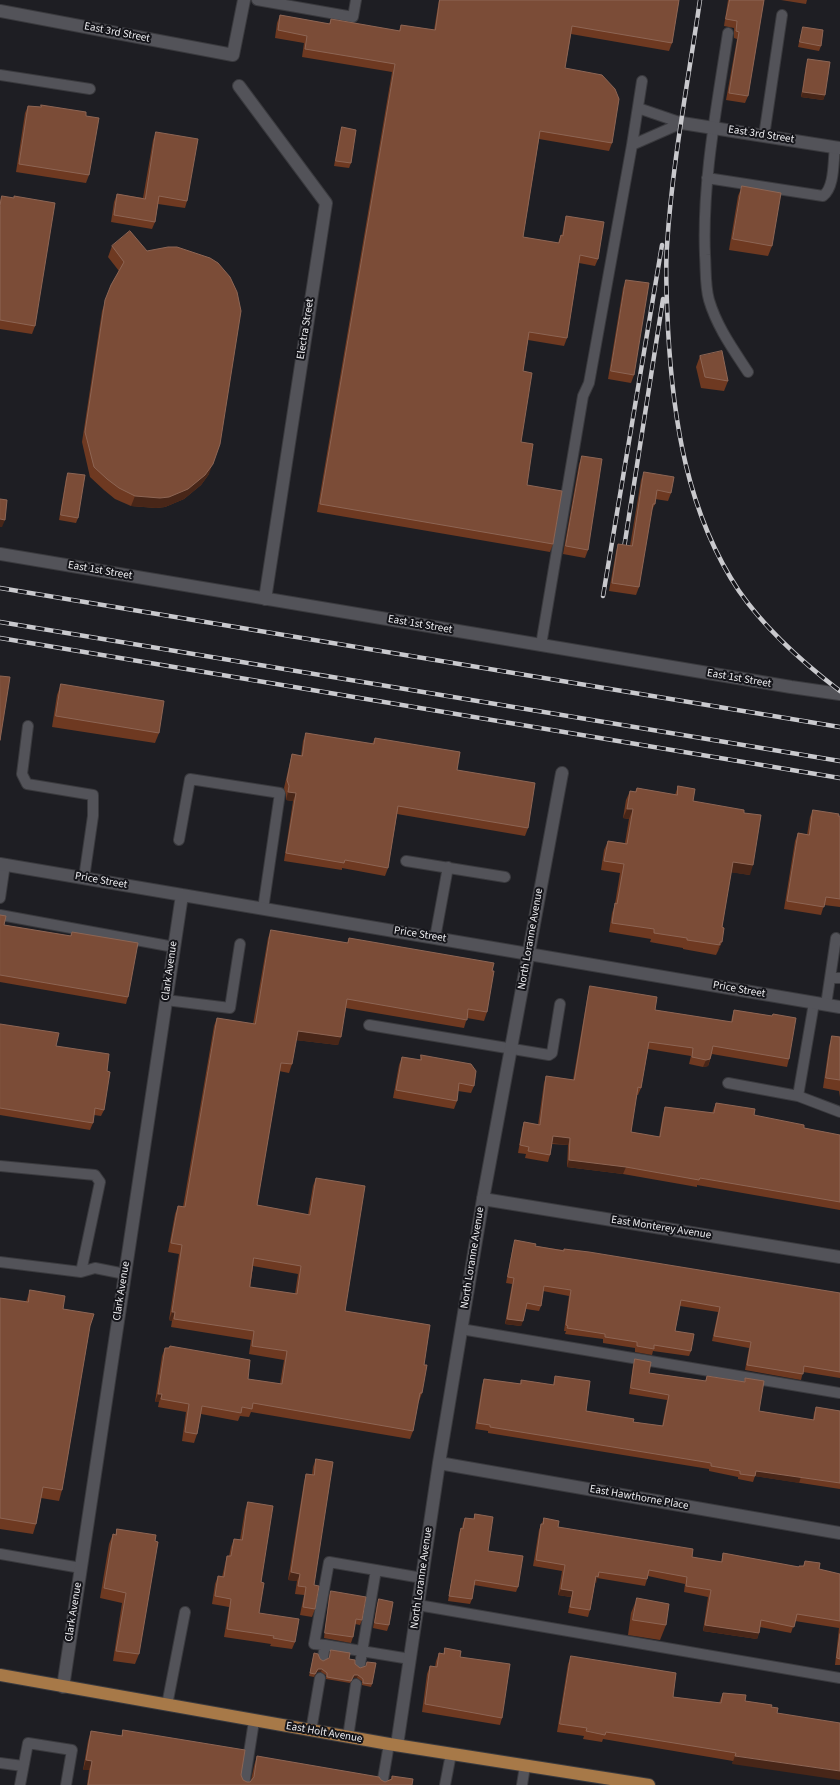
<!DOCTYPE html>
<html>
<head>
<meta charset="utf-8">
<style>
	body { margin:0 }
	canvas { display:block; background:#1e1e23 }
</style>
</head>
<body>
<canvas width="840" height="1785"></canvas>
<script>
const c = document.querySelector('canvas').getContext('2d');
c.lineJoin = 'round';
function stroke(path, color, width, dash) { c.strokeStyle = color; c.lineWidth = width; c.lineCap = dash ? 'butt' : 'round'; c.setLineDash(dash || []); c.stroke(path); }
function paint(path, color) { c.fillStyle = color; c.fill(path, 'evenodd'); }
function drawText(font, color, halo, rows, align = 'center') {
  c.font = font + ' "Source Sans 3",sans-serif'; c.lineWidth = 4; c.setLineDash([]); c.textBaseline = 'middle'; c.strokeStyle = halo; c.fillStyle = color; for (const [text, x, y, turn = 0] of rows) {
    c.save(); c.translate(x, y); c.rotate((+turn || 0) * Math.PI / 180); c.textAlign = isNaN(turn) ? turn : align; if (halo) c.strokeText(text, 0, 0); c.fillText(text, 0, 0); c.restore();
  }
}
const service = new Path2D(`
	M 257,0 L 353,17 L 356,0
	M 728,33 C 717,106 702,181 705,255 C 706,270 705,286 709,300 C 717,327 733,349 748,372
	M 0,75 L 90,89
	M 638,108 L 682,123
	M 764,136 L 782,15
	M 632,145 L 682,123
	M 707,178 L 823,196 C 835,187 833,161 835,147
	M 541,645 L 583,396 L 589,383 L 632,145 L 642,81
	M 28,726 L 22,774 L 27,784 L 93,795 L 93,816 L 84,878
	M 179,840 L 190,779 L 280,793 L 263,909
	M 406,861 L 505,877
	M 0,898 L 5,864
	M 0,915 L 174,947
	M 435,938 L 448,867
	M 830,978 L 840,978
	M 166,1000 L 230,1008 L 240,944
	M 826,1005 L 836,938
	M 369,1025 L 549,1055 L 552,1053 L 560,1004
	M 728,1083 L 798,1096 L 814,1003
	M 798,1096 L 840,1112
	M 0,1166 L 95,1175 L 100,1182 L 81,1272
	M 0,1262 L 81,1272 L 95,1268 L 125,1274
	M 461,1329 L 840,1393
	M 0,1554 L 81,1568
	M 418,1605 L 840,1678
	M 325,1645 L 314,1644 L 329,1562 L 376,1570
	M 323,1657 L 325,1645 L 410,1659
	M 360,1664 L 376,1570 L 422,1578
	M 167,1705 L 185,1612
	M 311,1731 L 320,1678
	M 348,1737 L 356,1684
	M 0,1763 L 23,1766
	M 20,1785 L 28,1743 L 72,1750 L 66,1785
	M 244,1785 L 254,1721
	M 382,1785 L 389,1744
	M 445,1785 L 451,1754
	M 522,1785 L 525,1766`);
const minor = new Path2D(`
	M 0,11 L 233,55 L 244,0
	M 239,86 L 326,203 L 265,599
	M 682,123 L 840,148
	M 0,554 L 791,687 L 840,694
	M 0,864 L 840,1007
	M 439,1463 L 840,1533
	M 63,1687 L 182,895
	M 397,1745 L 439,1463 L 483,1199 L 562,773`);
const tertiary = new Path2D(`
	M 483,1199 L 840,1257`);
const primary = new Path2D(`
	M 0,1675 L 389,1744 L 649,1785`);
stroke(service, '#3a3a3e', 12);
stroke(minor, '#3a3a3e', 14);
stroke(tertiary, '#3a3a3e', 14);
stroke(primary, '#3a3a3e', 14);
stroke(service, '#535359', 10);
stroke(minor, '#535359', 12);
stroke(tertiary, '#535359', 12);
stroke(primary, '#a77948', 12);
const rail = new Path2D(`
	M 700,0 C 688,82 672,164 667,246 C 665,274 667,301 668,329 C 673,420 687,513 739,591 C 766,630 802,662 840,691
	M 624,548 L 663,299
	M 0,588 L 840,727
	M 603,596 L 662,245
	M 0,622 L 840,761
	M 0,638 L 840,778`);
stroke(rail, '#c9c9cd', 4.5);
stroke(rail, '#15151a', 3, [9]);
paint(new Path2D(`
	M 439,0 L 679,0 L 672,43 L 669,51 L 571,34 L 565,68 L 612,143 L 609,151 L 539,139 L 523,237 L 558,243 L 561,235 L 562,235 L 564,224 L 566,216 L 598,259 L 595,266 L 579,263 L 567,338 L 564,346 L 528,340 L 523,371 L 521,442 L 527,485 L 553,544 L 550,552 L 317,512 L 392,72 L 302,57 L 304,43 L 275,38 L 277,23 L 280,15 L 329,24 L 331,19 L 399,31 L 401,25 L 434,30 Z
	M 728,0 L 764,0 L 748,96 L 745,103 L 726,100 L 737,39 L 734,38 L 734,28 L 724,26 Z
	M 781,0 L 807,0 L 806,4 Z
	M 803,27 L 821,46 L 819,51 L 798,47 L 801,33 Z
	M 808,59 L 825,95 L 823,100 L 801,97 L 806,65 Z
	M 41,105 L 86,116 L 89,175 L 86,183 L 16,172 L 25,113 L 28,106 L 41,107 Z
	M 342,127 L 351,163 L 349,168 L 334,166 L 340,133 Z
	M 156,132 L 187,201 L 185,208 L 158,204 L 155,222 L 152,229 L 111,222 L 114,202 L 117,194 L 143,198 L 153,140 Z
	M 742,186 L 772,246 L 768,256 L 729,250 L 738,196 Z
	M 2,196 L 35,326 L 32,334 L 0,329 L 0,201 Z
	M 130,231 L 209,474 L 201,485 L 184,499 L 165,507 L 156,508 L 131,506 L 115,499 L 104,490 L 90,477 L 82,442 L 102,311 L 111,285 L 119,271 L 108,257 L 112,246 Z
	M 626,280 L 634,375 L 631,383 L 608,379 L 623,288 Z
	M 700,356 L 728,381 L 724,391 L 701,388 L 696,367 Z
	M 582,456 L 588,550 L 585,558 L 563,554 L 579,464 Z
	M 644,472 L 671,493 L 668,501 L 655,499 L 655,504 L 651,512 L 639,587 L 636,595 L 609,591 L 616,552 L 618,544 L 630,546 L 641,480 Z
	M 68,473 L 78,518 L 76,523 L 59,520 L 66,478 Z
	M 61,684 L 159,733 L 155,743 L 52,727 L 57,695 Z
	M 306,733 L 372,744 L 375,738 L 457,770 L 528,828 L 525,836 L 397,814 L 388,868 L 385,876 L 342,868 L 342,870 L 284,861 L 293,801 L 286,800 L 286,794 L 284,788 L 290,762 L 292,754 L 301,756 L 303,741 Z
	M 678,786 L 693,801 L 744,813 L 750,875 L 731,872 L 722,927 L 722,942 L 718,951 L 716,955 L 683,949 L 683,948 L 650,942 L 651,939 L 609,932 L 612,913 L 615,904 L 620,873 L 601,870 L 604,850 L 608,841 L 625,843 L 629,819 L 623,818 L 626,800 L 630,791 L 635,792 L 637,788 L 675,795 Z
	M 813,810 L 840,816 L 840,907 L 824,905 L 821,915 L 784,909 L 795,841 L 798,833 L 807,835 L 810,817 Z
	M 0,915 L 4,925 L 70,936 L 72,932 L 128,997 L 126,1004 L 0,982 Z
	M 271,930 L 347,943 L 349,938 L 492,971 L 487,1012 L 484,1021 L 467,1018 L 464,1028 L 346,1008 L 338,1045 L 296,1040 L 292,1064 L 289,1073 L 279,1071 L 257,1205 L 308,1215 L 313,1186 L 316,1178 L 345,1311 L 424,1365 L 422,1393 L 419,1401 L 418,1401 L 413,1431 L 410,1439 L 251,1412 L 249,1417 L 240,1416 L 238,1421 L 201,1414 L 197,1434 L 194,1443 L 182,1441 L 186,1412 L 158,1407 L 159,1402 L 155,1402 L 162,1356 L 165,1348 L 169,1348 L 170,1346 L 248,1379 L 280,1384 L 284,1360 L 249,1354 L 251,1340 L 171,1327 L 172,1321 L 169,1320 L 179,1254 L 168,1252 L 175,1214 L 178,1206 L 183,1207 L 214,1026 L 217,1018 L 253,1024 L 268,938 ZM 253,1266 L 298,1274 L 295,1294 L 250,1287 Z
	M 590,986 L 655,1010 L 731,1022 L 732,1017 L 734,1010 L 772,1016 L 773,1014 L 789,1059 L 787,1067 L 712,1054 L 708,1066 L 703,1067 L 689,1064 L 691,1056 L 648,1049 L 641,1088 L 638,1095 L 636,1095 L 631,1132 L 659,1137 L 663,1114 L 665,1107 L 712,1113 L 716,1103 L 754,1115 L 804,1128 L 840,1135 L 840,1210 L 697,1185 L 697,1187 L 623,1174 L 567,1167 L 568,1145 L 552,1144 L 550,1155 L 548,1162 L 525,1158 L 526,1154 L 518,1153 L 522,1129 L 524,1122 L 538,1125 L 544,1083 L 546,1076 L 573,1080 L 588,993 Z
	M 0,1024 L 56,1046 L 107,1071 L 104,1110 L 101,1116 L 94,1115 L 93,1123 L 90,1130 L 0,1115 Z
	M 832,1036 L 840,1037 L 840,1097 L 839,1091 L 823,1088 L 829,1046 Z
	M 421,1055 L 474,1086 L 471,1093 L 458,1091 L 457,1101 L 454,1109 L 393,1098 L 399,1065 L 402,1057 L 420,1060 Z
	M 515,1240 L 535,1246 L 563,1250 L 564,1249 L 840,1293 L 840,1378 L 803,1372 L 801,1380 L 745,1370 L 749,1348 L 712,1341 L 718,1312 L 680,1306 L 675,1331 L 691,1351 L 689,1356 L 653,1351 L 652,1355 L 635,1352 L 635,1348 L 603,1343 L 603,1339 L 565,1334 L 566,1331 L 564,1331 L 569,1296 L 543,1291 L 541,1306 L 539,1311 L 526,1309 L 521,1326 L 505,1324 L 512,1284 L 506,1283 L 513,1246 Z
	M 30,1290 L 63,1309 L 90,1326 L 62,1490 L 59,1501 L 41,1498 L 36,1524 L 33,1534 L 0,1529 L 0,1298 L 26,1302 Z
	M 635,1359 L 649,1373 L 705,1381 L 707,1376 L 744,1382 L 745,1378 L 759,1411 L 813,1420 L 814,1413 L 816,1407 L 840,1411 L 840,1489 L 755,1476 L 753,1482 L 738,1479 L 738,1477 L 709,1471 L 709,1469 L 488,1433 L 488,1431 L 475,1429 L 482,1385 L 484,1379 L 520,1384 L 521,1380 L 553,1385 L 555,1376 L 586,1411 L 633,1422 L 662,1426 L 667,1400 L 629,1394 L 633,1365 Z
	M 316,1459 L 314,1585 L 315,1609 L 312,1617 L 300,1615 L 304,1595 L 295,1594 L 297,1581 L 288,1580 L 304,1482 L 306,1474 L 312,1475 L 313,1467 Z
	M 248,1502 L 261,1582 L 259,1613 L 295,1642 L 292,1649 L 270,1646 L 271,1644 L 224,1637 L 229,1607 L 212,1604 L 215,1584 L 218,1576 L 222,1577 L 225,1564 L 227,1556 L 229,1556 L 231,1547 L 234,1539 L 240,1540 L 245,1510 Z
	M 475,1514 L 488,1551 L 518,1587 L 516,1592 L 474,1585 L 472,1599 L 470,1604 L 448,1601 L 459,1533 L 461,1528 L 462,1528 L 463,1523 L 465,1518 L 473,1519 Z
	M 544,1518 L 558,1527 L 692,1557 L 721,1562 L 723,1553 L 798,1567 L 803,1566 L 805,1561 L 819,1569 L 840,1574 L 840,1665 L 835,1665 L 839,1628 L 795,1621 L 791,1633 L 760,1627 L 759,1633 L 757,1639 L 703,1631 L 708,1597 L 684,1592 L 685,1584 L 648,1576 L 645,1586 L 597,1578 L 596,1583 L 595,1583 L 590,1610 L 588,1617 L 568,1613 L 571,1597 L 558,1595 L 562,1571 L 533,1566 L 539,1530 Z
	M 117,1529 L 139,1654 L 135,1664 L 113,1661 L 122,1603 L 100,1598 L 109,1544 L 113,1534 L 115,1535 Z
	M 331,1591 L 362,1620 L 360,1625 L 355,1624 L 353,1637 L 351,1643 L 324,1638 L 329,1596 Z
	M 637,1598 L 666,1625 L 660,1640 L 628,1635 L 631,1613 Z
	M 379,1599 L 389,1625 L 387,1631 L 373,1628 L 377,1604 Z
	M 445,1648 L 460,1657 L 502,1718 L 500,1725 L 422,1712 L 427,1674 L 430,1666 L 435,1667 L 436,1661 L 439,1653 L 443,1654 Z
	M 314,1653 L 320,1659 L 323,1661 L 349,1659 L 355,1664 L 372,1684 L 371,1687 L 362,1685 L 362,1681 L 357,1678 L 353,1678 L 350,1683 L 326,1679 L 326,1675 L 321,1672 L 317,1672 L 314,1677 L 309,1676 Z
	M 571,1656 L 673,1697 L 719,1703 L 723,1693 L 745,1701 L 772,1705 L 732,1764 L 733,1761 L 603,1739 L 602,1742 L 583,1739 L 584,1736 L 557,1732 L 568,1664 Z
	M 123,1730 L 241,1775 L 243,1780 L 247,1782 L 250,1782 L 251,1780 L 254,1766 L 257,1756 L 381,1780 L 385,1782 L 391,1779 L 392,1776 L 412,1785 L 87,1785 L 89,1770 L 83,1770 L 88,1741 L 91,1731 L 121,1736 Z`), '#6e3921');
paint(new Path2D(`
	M 803,92 L 825,95 L 823,100 L 801,97 Z
	M 220,444 L 209,474 L 201,485 L 184,499 L 165,507 L 156,508 L 131,506 L 135,496 Z
	M 0,519 L 5,520 L 2,527 L 0,527 Z
	M 288,792 L 296,793 L 293,801 L 286,800 Z
	M 627,809 L 633,809 L 629,819 L 623,818 Z
	M 733,862 L 753,865 L 750,875 L 729,872 Z
	M 720,942 L 722,942 L 718,951 Z
	M 298,1031 L 341,1037 L 338,1045 L 295,1040 Z
	M 710,1059 L 708,1066 L 703,1067 L 706,1060 Z
	M 553,1136 L 570,1138 L 568,1145 L 551,1143 Z
	M 569,1160 L 626,1167 L 623,1174 L 567,1167 Z
	M 172,1312 L 175,1312 L 172,1321 L 169,1320 Z
	M 507,1319 L 523,1321 L 521,1326 L 505,1324 Z
	M 158,1394 L 162,1394 L 159,1402 L 155,1402 Z
	M 756,1471 L 801,1477 L 799,1483 L 754,1476 Z
	M 291,1572 L 300,1574 L 297,1581 L 288,1580 Z
	M 596,1576 L 598,1577 L 596,1583 L 594,1583 Z
	M 561,1589 L 573,1591 L 571,1597 L 558,1595 Z
	M 705,1625 L 759,1633 L 757,1639 L 703,1631 Z
	M 318,1669 L 322,1669 L 321,1672 L 317,1672 L 314,1677 L 315,1674 Z
	M 354,1675 L 358,1675 L 357,1678 L 353,1678 L 350,1683 Z
	M 735,1756 L 840,1771 L 840,1780 L 732,1764 Z
	M 86,1760 L 92,1761 L 89,1770 L 83,1770 Z`), '#482618');
const building = new Path2D(`
	M 440,0 L 679,0 L 672,43 L 572,26 L 565,68 L 602,75 L 615,89 L 619,99 L 612,143 L 540,131 L 523,237 L 559,243 L 561,235 L 563,236 L 566,216 L 604,222 L 598,259 L 580,255 L 567,338 L 529,332 L 523,371 L 532,373 L 521,442 L 533,444 L 527,485 L 562,491 L 553,544 L 320,504 L 395,64 L 305,49 L 307,36 L 278,30 L 280,15 L 330,24 L 331,19 L 400,31 L 401,25 L 435,30 Z
	M 730,0 L 764,0 L 748,96 L 729,93 L 739,32 L 736,31 L 737,21 L 726,19 Z
	M 803,27 L 823,30 L 821,46 L 800,42 Z
	M 808,59 L 830,62 L 825,95 L 803,92 Z
	M 41,105 L 86,112 L 86,116 L 99,118 L 89,175 L 19,164 L 28,106 L 41,107 Z
	M 342,127 L 356,130 L 351,163 L 336,161 Z
	M 156,132 L 198,139 L 187,201 L 159,196 L 155,222 L 114,215 L 117,194 L 145,199 Z
	M 742,186 L 781,193 L 772,246 L 733,239 Z
	M 2,196 L 14,198 L 14,196 L 55,203 L 35,326 L 0,320 L 0,206 Z
	M 130,231 L 147,251 L 168,247 L 177,247 L 210,258 L 218,263 L 230,277 L 237,292 L 241,311 L 220,444 L 213,464 L 205,475 L 188,489 L 169,497 L 160,498 L 135,496 L 119,488 L 107,479 L 94,467 L 85,432 L 105,300 L 111,285 L 124,262 L 112,246 Z
	M 626,280 L 649,283 L 634,375 L 611,371 Z
	M 722,351 L 728,381 L 705,377 L 700,356 Z
	M 582,456 L 602,459 L 588,550 L 566,546 Z
	M 644,472 L 674,477 L 671,493 L 657,490 L 655,504 L 653,504 L 639,587 L 612,583 L 618,544 L 632,546 Z
	M 68,473 L 85,475 L 78,518 L 61,515 Z
	M 0,499 L 7,500 L 5,520 L 0,519 Z
	M 0,676 L 10,677 L 0,740 Z
	M 61,684 L 164,701 L 159,733 L 56,716 Z
	M 306,733 L 374,744 L 375,738 L 460,752 L 457,770 L 535,783 L 528,828 L 398,806 L 388,868 L 345,860 L 344,863 L 286,853 L 296,793 L 288,792 L 289,786 L 287,780 L 292,754 L 302,756 Z
	M 678,786 L 695,789 L 693,801 L 744,810 L 744,813 L 761,815 L 753,865 L 733,862 L 722,927 L 724,928 L 722,942 L 720,942 L 720,945 L 687,940 L 687,938 L 654,933 L 654,929 L 612,923 L 615,903 L 617,904 L 624,864 L 604,861 L 608,841 L 627,844 L 633,809 L 627,809 L 630,791 L 636,792 L 637,788 L 677,795 Z
	M 813,810 L 839,814 L 838,816 L 840,816 L 840,899 L 826,897 L 824,907 L 787,901 L 798,833 L 809,835 Z
	M 0,915 L 6,916 L 4,925 L 71,936 L 72,932 L 138,943 L 128,997 L 0,975 Z
	M 271,930 L 348,943 L 349,938 L 494,963 L 492,971 L 494,971 L 487,1012 L 468,1009 L 467,1020 L 347,999 L 341,1037 L 298,1031 L 292,1064 L 281,1063 L 257,1205 L 310,1215 L 316,1178 L 365,1186 L 345,1311 L 430,1325 L 424,1365 L 427,1365 L 422,1393 L 420,1393 L 413,1431 L 253,1403 L 252,1409 L 242,1407 L 241,1413 L 202,1406 L 197,1434 L 185,1432 L 189,1404 L 161,1399 L 162,1394 L 158,1394 L 165,1348 L 169,1348 L 170,1346 L 250,1360 L 248,1379 L 282,1384 L 287,1351 L 252,1346 L 254,1331 L 174,1319 L 175,1312 L 172,1312 L 182,1245 L 171,1243 L 178,1206 L 185,1207 L 217,1018 L 255,1024 ZM 254,1258 L 301,1266 L 297,1294 L 250,1287 Z
	M 590,986 L 657,997 L 655,1010 L 732,1022 L 734,1010 L 772,1016 L 773,1014 L 796,1018 L 789,1059 L 713,1046 L 710,1059 L 706,1060 L 692,1057 L 693,1048 L 649,1042 L 641,1088 L 638,1087 L 631,1132 L 660,1137 L 665,1107 L 714,1113 L 716,1103 L 755,1109 L 754,1115 L 804,1125 L 804,1128 L 840,1135 L 840,1202 L 700,1178 L 699,1180 L 626,1167 L 569,1160 L 570,1138 L 553,1136 L 550,1155 L 528,1151 L 529,1147 L 520,1145 L 524,1122 L 540,1125 L 546,1076 L 574,1080 Z
	M 0,1024 L 59,1033 L 56,1046 L 109,1054 L 107,1071 L 110,1072 L 104,1110 L 95,1108 L 93,1123 L 0,1108 Z
	M 832,1036 L 840,1037 L 840,1080 L 826,1078 Z
	M 421,1055 L 471,1064 L 476,1071 L 474,1086 L 459,1083 L 457,1101 L 396,1090 L 402,1057 L 421,1060 Z
	M 515,1240 L 536,1244 L 535,1246 L 564,1251 L 564,1249 L 589,1252 L 840,1293 L 840,1372 L 804,1366 L 803,1374 L 747,1365 L 751,1342 L 714,1336 L 720,1307 L 681,1300 L 675,1331 L 694,1334 L 691,1351 L 654,1345 L 654,1349 L 637,1346 L 637,1342 L 605,1337 L 605,1334 L 567,1328 L 568,1326 L 566,1325 L 571,1290 L 544,1286 L 541,1306 L 527,1303 L 523,1321 L 507,1319 L 514,1278 L 508,1277 Z
	M 30,1290 L 65,1296 L 63,1309 L 94,1314 L 90,1326 L 62,1490 L 43,1487 L 36,1524 L 0,1518 L 0,1298 L 28,1302 Z
	M 635,1359 L 651,1362 L 649,1373 L 706,1381 L 707,1376 L 745,1382 L 745,1378 L 764,1381 L 759,1411 L 814,1420 L 816,1407 L 840,1411 L 840,1483 L 756,1471 L 755,1476 L 740,1474 L 740,1471 L 711,1466 L 711,1463 L 490,1427 L 490,1425 L 477,1423 L 484,1379 L 521,1384 L 521,1380 L 554,1385 L 555,1376 L 590,1381 L 586,1411 L 634,1419 L 633,1422 L 663,1426 L 669,1395 L 631,1388 Z
	M 316,1459 L 333,1462 L 314,1585 L 319,1586 L 315,1609 L 303,1607 L 306,1587 L 298,1586 L 300,1574 L 291,1572 L 306,1474 L 314,1475 Z
	M 248,1502 L 273,1506 L 261,1582 L 264,1583 L 259,1613 L 299,1619 L 295,1642 L 273,1638 L 274,1636 L 227,1629 L 231,1599 L 215,1596 L 218,1576 L 224,1577 L 227,1556 L 231,1556 L 234,1539 L 242,1540 Z
	M 475,1514 L 493,1517 L 488,1551 L 523,1556 L 518,1587 L 475,1580 L 472,1599 L 449,1596 L 461,1528 L 463,1529 L 465,1518 L 474,1519 Z
	M 544,1518 L 559,1521 L 558,1527 L 693,1549 L 692,1557 L 722,1562 L 723,1553 L 799,1567 L 799,1566 L 804,1566 L 805,1561 L 820,1563 L 819,1569 L 840,1574 L 840,1621 L 797,1614 L 794,1627 L 761,1620 L 759,1633 L 705,1625 L 711,1590 L 686,1586 L 687,1577 L 649,1570 L 647,1579 L 599,1572 L 598,1577 L 596,1576 L 590,1610 L 570,1607 L 573,1591 L 561,1589 L 565,1565 L 536,1560 L 541,1524 L 543,1524 Z
	M 117,1529 L 156,1535 L 155,1541 L 158,1542 L 139,1654 L 116,1651 L 126,1593 L 104,1588 L 113,1534 L 116,1535 Z
	M 331,1591 L 366,1597 L 362,1620 L 356,1619 L 353,1637 L 325,1633 Z
	M 637,1598 L 669,1604 L 666,1625 L 633,1620 Z
	M 379,1599 L 393,1602 L 389,1625 L 375,1623 Z
	M 840,1634 L 840,1659 L 837,1658 Z
	M 445,1648 L 461,1651 L 460,1657 L 510,1664 L 502,1718 L 425,1704 L 430,1666 L 437,1667 L 439,1653 L 444,1654 Z
	M 331,1650 L 350,1653 L 349,1659 L 355,1660 L 355,1664 L 360,1668 L 366,1666 L 367,1662 L 376,1663 L 372,1684 L 363,1683 L 363,1679 L 358,1675 L 354,1675 L 351,1681 L 327,1677 L 327,1673 L 322,1669 L 318,1669 L 315,1674 L 310,1673 L 314,1653 L 318,1654 L 320,1659 L 323,1661 L 329,1658 Z
	M 571,1656 L 676,1673 L 673,1697 L 721,1703 L 723,1693 L 746,1695 L 745,1701 L 772,1705 L 771,1707 L 778,1708 L 777,1713 L 840,1723 L 840,1771 L 735,1756 L 736,1753 L 606,1732 L 605,1735 L 586,1731 L 587,1728 L 560,1724 Z
	M 123,1730 L 245,1750 L 241,1775 L 243,1780 L 247,1782 L 250,1782 L 254,1777 L 257,1756 L 379,1777 L 381,1780 L 385,1782 L 392,1779 L 392,1776 L 413,1779 L 412,1785 L 88,1785 L 92,1761 L 86,1760 L 91,1731 L 122,1736 Z`);
paint(building, '#7b4c37');
stroke(building, '#8d6554', 1);
drawText('11px', '#ededf0', '#15151a', [
	["East 3rd Street",117,33,11],
	["East 3rd Street",761,135,9],
	["Electra Street",306,329,-81],
	["East 1st Street",100,571,10],
	["East 1st Street",420,625,10],
	["East 1st Street",739,679,10],
	["Price Street",101,881,10],
	["Price Street",420,935,9],
	["North Loranne Avenue",531,939,-80],
	["Clark Avenue",170,971,-82],
	["Price Street",739,990,10],
	["East Monterey Avenue",661,1228,9],
	["North Loranne Avenue",473,1258,-81],
	["Clark Avenue",122,1291,-81],
	["East Hawthorne Place",639,1498,10],
	["North Loranne Avenue",422,1578,-82],
	["Clark Avenue",74,1612,-81],
	["East Holt Avenue",324,1733,10]
]);
</script>
</body>
</html>
